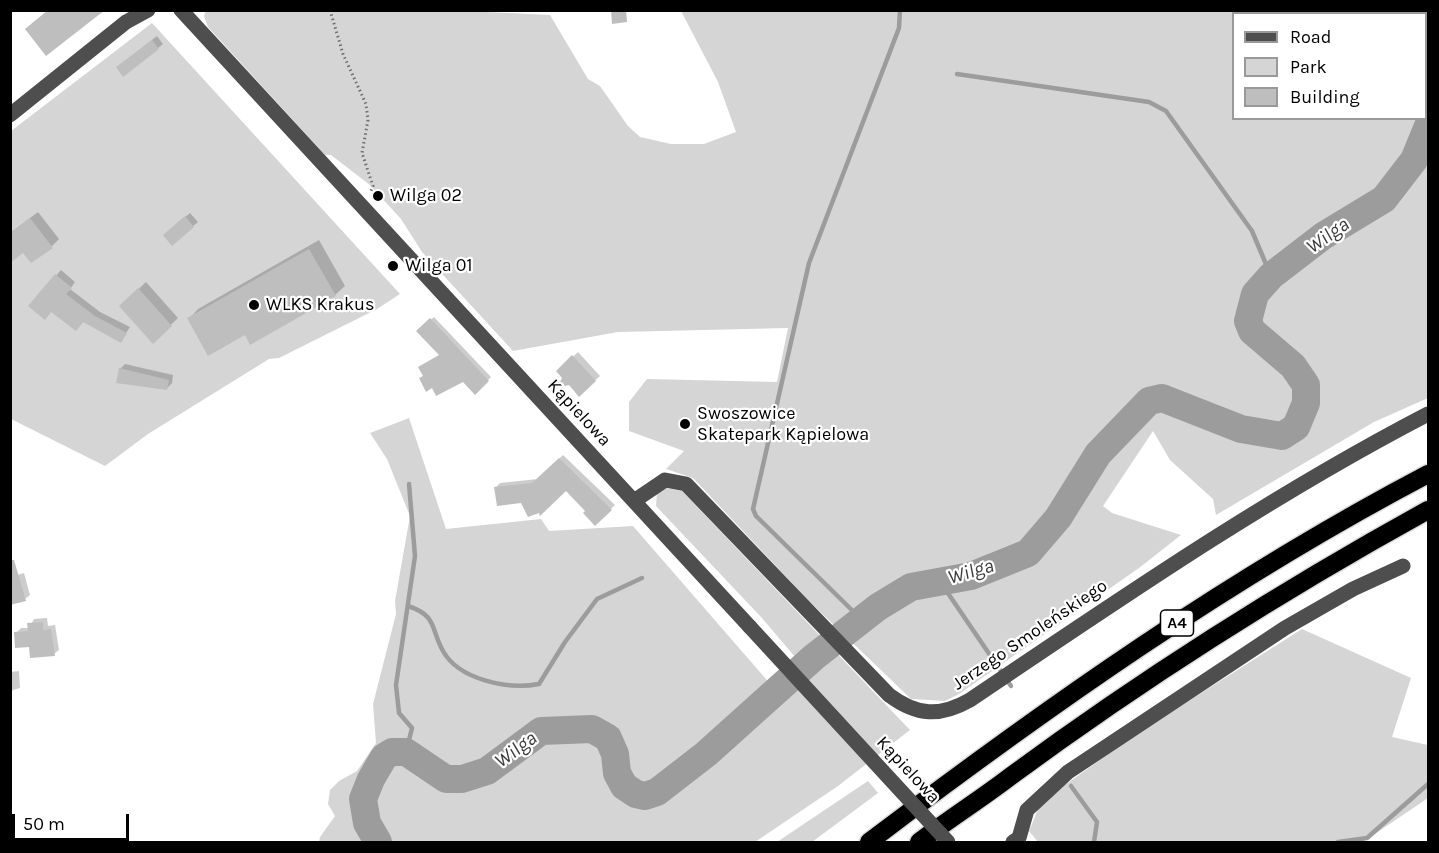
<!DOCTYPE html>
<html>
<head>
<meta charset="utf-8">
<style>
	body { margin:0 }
	#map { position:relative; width:1439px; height:853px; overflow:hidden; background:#fff; font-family:Karla,sans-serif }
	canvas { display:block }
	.frame { position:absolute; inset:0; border:12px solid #000; pointer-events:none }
	.legend { position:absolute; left:1232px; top:12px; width:195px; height:108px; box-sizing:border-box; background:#fff; border:2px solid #999; margin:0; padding:8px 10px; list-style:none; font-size:18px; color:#000 }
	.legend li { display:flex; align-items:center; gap:12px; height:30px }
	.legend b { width:30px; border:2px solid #999 }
	.scale { position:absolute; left:12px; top:814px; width:117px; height:27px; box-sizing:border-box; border:3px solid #000; border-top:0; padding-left:8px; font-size:18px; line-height:21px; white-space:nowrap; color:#000; -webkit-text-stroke:4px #fff; paint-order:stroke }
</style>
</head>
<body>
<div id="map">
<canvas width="1439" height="853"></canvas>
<div class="frame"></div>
<ul class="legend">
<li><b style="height:8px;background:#4e4e4e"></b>Road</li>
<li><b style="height:16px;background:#d5d5d5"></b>Park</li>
<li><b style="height:16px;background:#bebebe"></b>Building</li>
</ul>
<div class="scale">50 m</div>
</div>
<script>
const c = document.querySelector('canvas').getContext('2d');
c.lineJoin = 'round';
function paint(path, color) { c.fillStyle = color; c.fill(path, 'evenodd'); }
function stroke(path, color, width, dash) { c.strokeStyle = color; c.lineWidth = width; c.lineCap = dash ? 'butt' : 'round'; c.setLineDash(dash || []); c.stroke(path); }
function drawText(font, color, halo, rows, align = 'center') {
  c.font = font + ' Karla,sans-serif'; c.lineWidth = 4.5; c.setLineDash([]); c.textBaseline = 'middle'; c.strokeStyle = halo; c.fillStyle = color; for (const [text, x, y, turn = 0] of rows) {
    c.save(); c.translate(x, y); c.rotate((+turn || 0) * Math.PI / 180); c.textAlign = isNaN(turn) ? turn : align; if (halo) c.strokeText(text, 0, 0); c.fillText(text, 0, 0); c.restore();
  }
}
paint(new Path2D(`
	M 206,10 L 445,10 L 550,15 L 588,79 L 600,86 L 628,126 L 640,137 L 671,144 L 704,144 L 736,132 L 718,82 L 681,11 L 1428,11 L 1428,398 L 1374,422 L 1216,515 L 1213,499 L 1170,460 L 1153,431 L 1103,506 L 1112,513 L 1181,535 L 1139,568 L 959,694 L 945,701 L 911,699 L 809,601 L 693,478 L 666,469 L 684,451 L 629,431 L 629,402 L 647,379 L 777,382 L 788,328 L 618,332 L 513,351 L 422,252 L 401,219 L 370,185 L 331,155 L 325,155 L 208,27 L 204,16 ZM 1234,14 L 1426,14 L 1426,118 L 1234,118 Z
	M 152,23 L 400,294 L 377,309 L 279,358 L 269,359 L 148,434 L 105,466 L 11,419 L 11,131 Z
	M 409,418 L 446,529 L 541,519 L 549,531 L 633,526 L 779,694 L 807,671 L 761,617 L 656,506 L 657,492 L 666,488 L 682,491 L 910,730 L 838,786 L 755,842 L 319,842 L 320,837 L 335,816 L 328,804 L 330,790 L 339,781 L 357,771 L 376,743 L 373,704 L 396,614 L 395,601 L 410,516 L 387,459 L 370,433 Z
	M 1302,629 L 1411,678 L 1392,737 L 1428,745 L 1428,798 L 1363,842 L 1038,842 L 1029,831 L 1041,802 L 1135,735 Z
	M 868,781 L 878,793 L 812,842 L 777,842 Z`), '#d5d5d5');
paint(new Path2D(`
	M 157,36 L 163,44 L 158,48 L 123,63 Z
	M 38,212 L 59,239 L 52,246 L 10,233 Z
	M 190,213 L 198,222 L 193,226 L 170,230 Z
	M 319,240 L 345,286 L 335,295 L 245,333 L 189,319 L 198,309 Z
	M 61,270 L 75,282 L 70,289 L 100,312 L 130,327 L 121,341 L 84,321 L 76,329 L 51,311 L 30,306 Z
	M 146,282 L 178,318 L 153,342 L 121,306 Z
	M 434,317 L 491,377 L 475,393 L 463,380 L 424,375 L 441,355 L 418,331 Z
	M 578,352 L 600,376 L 579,395 L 558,371 Z
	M 125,364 L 173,375 L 172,383 L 167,388 L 120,369 Z
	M 563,455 L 615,505 L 595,524 L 587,511 L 566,489 L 522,502 L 496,487 L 500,483 L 538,479 Z
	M 24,573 L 30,595 L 25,599 L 10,577 Z
	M 47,618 L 48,626 L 55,625 L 59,650 L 54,654 L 31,645 L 16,633 L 21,628 L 29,628 L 34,619 Z
	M 19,671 L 20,688 L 10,691 L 10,672 Z`), '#0003');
stroke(new Path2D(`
	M 957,74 L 1149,102 L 1166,111 L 1252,231 L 1271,276
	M 939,580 L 1011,686
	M 408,606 C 438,616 430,628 443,651 C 459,680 509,690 539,684 L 565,642 L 597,599 L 642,578
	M 860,618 L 756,516 L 753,509 L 809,263 L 899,28 L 900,10
	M 406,752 L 412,728 L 399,713 L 396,685 L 415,556 L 409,484
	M 1071,786 L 1097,822 L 1094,842
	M 1338,842 L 1367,838 L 1428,784`), '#9c9c9c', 4.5);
stroke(new Path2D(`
	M 378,842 L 367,823 L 363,799 L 371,779 L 384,757 L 392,752 L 406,752 L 446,779 L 462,779 L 487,771 L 541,731 L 592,729 L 608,738 L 615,754 L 617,773 L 624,786 L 636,794 L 645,796 L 657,792 L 706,754 L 814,657 L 878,607 L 911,587 L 971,576 L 1028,553 L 1058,518 L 1098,454 L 1149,401 L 1162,398 L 1241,429 L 1282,436 L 1296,427 L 1306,403 L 1306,385 L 1293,366 L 1252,331 L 1248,321 L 1255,294 L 1271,276 L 1323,236 L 1384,199 L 1414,160 L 1428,126`), '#9c9c9c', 28);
paint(new Path2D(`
	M 48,10 L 105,10 L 46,56 L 25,29 Z
	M 611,10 L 626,10 L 627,22 L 612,24 Z
	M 152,40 L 159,49 L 123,77 L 116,67 Z
	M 185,216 L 194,227 L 172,246 L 163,235 Z
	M 30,218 L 53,248 L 31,263 L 23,253 L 10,263 L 10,233 Z
	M 309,249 L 336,296 L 250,345 L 245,335 L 208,356 L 187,318 Z
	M 55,274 L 72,288 L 66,294 L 95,316 L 127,333 L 121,343 L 83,322 L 76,331 L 51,312 L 45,320 L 28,306 Z
	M 138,288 L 172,326 L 153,344 L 119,306 Z
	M 430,318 L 489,381 L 475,395 L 463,382 L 436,396 L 432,388 L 426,392 L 419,378 L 423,376 L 418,367 L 439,355 L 416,331 Z
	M 572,355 L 596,381 L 579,397 L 569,385 L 557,388 L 562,378 L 556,371 Z
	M 119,368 L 169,380 L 167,390 L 116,383 Z
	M 559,458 L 612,510 L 595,526 L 583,513 L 585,511 L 566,491 L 540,516 L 539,513 L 528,517 L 521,503 L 497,506 L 494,487 L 532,483 Z
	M 10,560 L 14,560 L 26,601 L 10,605 Z
	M 43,622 L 43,630 L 51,629 L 55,656 L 30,658 L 29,647 L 15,648 L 14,632 L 28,631 L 27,623 Z`), '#bebebe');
const highway = new Path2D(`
	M 869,842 C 1047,707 1230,578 1428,474
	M 919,842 C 949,819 981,799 1011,776 C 1144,678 1283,590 1428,510`);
stroke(highway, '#dbdbdb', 21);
stroke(new Path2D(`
	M 330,10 L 343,54 L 366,104 L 368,120 L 362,153 L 373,186 L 371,191`), '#707070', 3, [1.5, 3]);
stroke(new Path2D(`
	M 181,10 L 750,627
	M 10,115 L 126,22 L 148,10
	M 634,501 L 665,480 L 686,484 L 889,695 C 917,716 940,717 970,700 C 1120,599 1268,497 1428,414
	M 1013,842 L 1019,838 L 1027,810 L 1068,772 L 1285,628 L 1353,589 L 1403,566`), '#4e4e4e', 15);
stroke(highway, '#000', 18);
stroke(new Path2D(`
	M 750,627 L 948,842`), '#4e4e4e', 15);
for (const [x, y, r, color] of [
	[378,196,6,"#000"],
	[393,266,6,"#000"],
	[254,305,6,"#000"],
	[685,424,6,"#000"]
]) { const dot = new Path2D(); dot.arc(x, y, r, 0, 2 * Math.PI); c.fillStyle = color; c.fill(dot); stroke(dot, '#fff', 2); }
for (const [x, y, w] of [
	[1177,623,33]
]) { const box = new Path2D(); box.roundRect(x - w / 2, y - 13, w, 26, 4.5); c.fillStyle = '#fff'; c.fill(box); stroke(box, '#000', 1.5); }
drawText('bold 16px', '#000', null, [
	["A4",1177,623]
]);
drawText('18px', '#000', '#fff', [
	["Wilga 02",390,196],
	["Wilga 01",405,266],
	["WLKS Krakus",266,305],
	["Swoszowice",697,414],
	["Skatepark Kąpielowa",697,435]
], 'left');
drawText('18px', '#000', '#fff', [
	["Kąpielowa",579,413,47],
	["Jerzego Smoleńskiego",1030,635,-34],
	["Kąpielowa",908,770,47]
]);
drawText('italic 20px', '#3d3d3d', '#fff', [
	["Wilga",1328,236,-35],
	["Wilga",971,572,-16],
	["Wilga",516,750,-36]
]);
</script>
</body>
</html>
